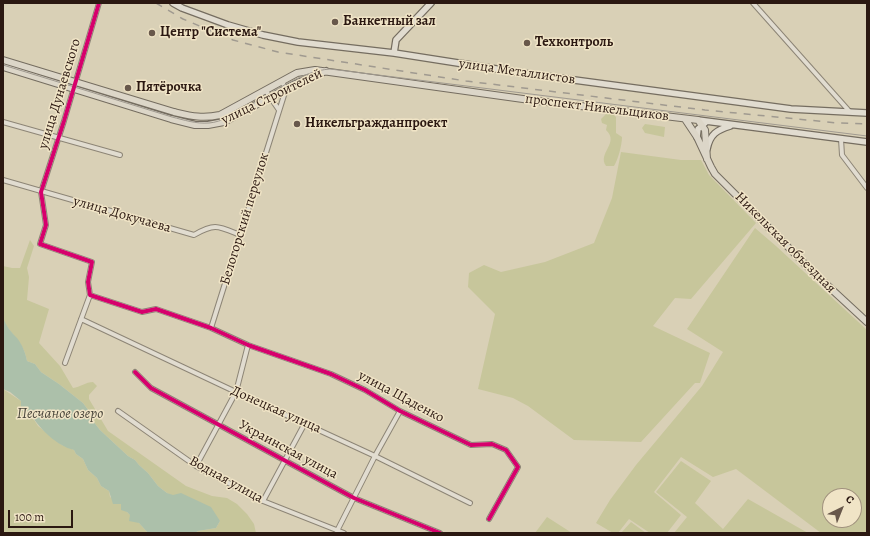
<!DOCTYPE html>
<html>
<head>
<meta charset="utf-8">
<style>
	body { margin:0 }
	#map { position:relative; width:870px; height:536px; overflow:hidden; background:#d9d0b6; font-family:Alegreya,serif }
	canvas { display:block }
	.frame { position:absolute; inset:0; border:4px solid #2b1811; pointer-events:none }
	.north { position:absolute; left:822px; top:488px; width:40px; height:40px; box-sizing:border-box; background:#f0e4c6; border:1px solid #a1927e; border-radius:50%; rotate:43deg; font-size:11px; font-weight:700; line-height:16px; text-align:center; color:#2b1811 }
	.north::after { content:''; display:block; margin:auto; width:14px; height:18px; background:#68584b; clip-path:polygon(50% 0,100% 100%,50% 72%,0 100%) }
	.scale { position:absolute; left:8px; top:510px; width:65px; height:18px; box-sizing:border-box; border:2px solid #2b1811; border-top:0; padding-left:5px; font-size:12px; line-height:14px; white-space:nowrap; color:#2b1811; -webkit-text-stroke:3px #f0e4c6; paint-order:stroke }
</style>
</head>
<body>
<div id="map">
<canvas width="870" height="536"></canvas>
<div class="frame"></div>
<div class="north">С</div>
<div class="scale">100 m</div>
</div>
<script>
const c = document.querySelector('canvas').getContext('2d');
c.lineJoin = 'round';
function paint(path, color) { c.fillStyle = color; c.fill(path, 'evenodd'); }
function stroke(path, color, width, dash) { c.strokeStyle = color; c.lineWidth = width; c.lineCap = dash ? 'butt' : 'round'; c.setLineDash(dash || []); c.stroke(path); }
function drawText(font, color, halo, rows, align = 'center') {
  c.font = font + ' Alegreya,serif'; c.lineWidth = 3; c.setLineDash([]); c.textBaseline = 'middle'; c.strokeStyle = halo; c.fillStyle = color; for (const [text, x, y, turn = 0] of rows) {
    c.save(); c.translate(x, y); c.rotate((+turn || 0) * Math.PI / 180); c.textAlign = isNaN(turn) ? turn : align; if (halo) c.strokeText(text, 0, 0); c.fillText(text, 0, 0); c.restore();
  }
}
paint(new Path2D(`
	M 606,114 L 613,114 L 616,117 L 616,133 L 622,137 C 622,145 618,160 614,166 L 606,166 C 597,153 620,143 606,130 L 607,125 L 602,123 L 601,119 Z
	M 645,124 L 665,127 L 664,137 L 645,133 L 642,128 Z
	M 621,152 L 681,160 L 701,160 L 709,175 L 756,223 L 691,299 L 675,298 L 653,326 L 710,353 L 700,383 L 695,383 L 641,442 L 574,440 L 528,406 L 513,398 L 478,389 L 495,314 L 468,287 L 469,273 L 484,265 L 501,272 L 545,262 L 594,243 L 612,198 Z
	M 755,228 L 776,246 L 867,330 L 867,533 L 821,533 L 736,469 L 713,477 L 681,457 L 654,492 L 681,515 L 667,533 L 650,533 L 629,519 L 618,533 L 613,533 L 596,523 L 610,500 L 636,465 L 702,386 L 723,352 L 687,329 ZM 830,496 L 854,496 L 854,520 L 830,520 Z
	M 30,240 L 34,246 L 27,268 L 29,277 L 27,300 L 49,309 L 39,343 L 60,366 L 73,388 C 80,387 86,382 93,382 L 97,386 L 89,395 L 89,399 L 108,431 L 186,486 L 212,496 L 227,498 L 237,504 L 247,514 L 254,524 L 256,533 L 195,533 L 198,531 L 216,528 L 220,521 L 167,493 L 158,486 L 148,473 L 139,465 L 135,460 L 128,456 L 100,430 L 93,421 L 92,415 L 83,403 L 59,384 L 41,372 L 35,364 L 27,361 C 24,342 12,337 4,321 C 1,314 3,277 3,266 L 12,268 L 20,268 Z
	M 3,389 L 21,401 L 26,413 L 31,415 L 38,426 L 62,445 L 74,450 L 76,454 L 83,459 L 88,470 L 97,478 L 101,486 L 109,491 L 110,497 L 121,504 L 127,512 L 139,523 L 148,533 L 3,533 Z
	M 681,461 L 711,481 L 695,503 L 723,529 L 748,499 L 808,533 L 674,533 L 687,517 L 656,492 Z
	M 547,517 L 572,533 L 573,533 L 535,533 Z
	M 631,522 L 646,533 L 621,533 Z`), '#c7c69b');
paint(new Path2D(`
	M 3,317 C 6,326 11,332 17,338 C 22,344 26,354 27,361 L 35,364 L 41,372 L 59,384 L 83,403 L 92,415 L 93,421 L 100,430 L 128,456 L 135,460 L 139,465 L 148,473 L 158,486 L 167,493 L 173,495 L 181,493 L 211,507 L 220,521 L 216,528 L 198,531 L 195,533 L 148,533 L 139,523 L 129,521 L 130,515 L 127,512 L 121,510 L 121,504 L 113,504 L 109,491 L 101,486 L 97,478 L 88,470 L 83,459 L 76,454 L 74,450 C 57,446 40,429 31,415 L 26,413 L 21,410 L 21,401 L 10,392 L 3,389 Z`), '#acc0aa');
const street = new Path2D(`
	M 99,3 L 64,121 L 41,192 L 46,225 L 40,244 L 92,262 L 88,282 L 90,295 L 142,312 L 156,309 L 211,328 L 248,345 L 331,374 L 365,390 L 400,411 L 471,445 L 492,444 L 506,450 L 518,467 L 489,519
	M 753,3 L 850,112
	M 266,91 L 279,110
	M 3,122 L 120,155
	M 841,139 L 842,155 L 867,188
	M 3,180 L 194,235 C 215,223 218,226 240,235
	M 81,319 L 236,392 L 375,456 L 470,503
	M 211,328 L 286,89 L 282,82
	M 65,363 L 90,295
	M 135,372 L 151,388 L 354,498 L 440,533
	M 118,411 L 196,466 L 263,501 L 344,533
	M 196,466 L 236,392 L 248,345
	M 263,501 L 305,423
	M 337,531 L 375,456 L 400,411`);
const secondary = new Path2D(`
	M 173,3 L 182,8 L 228,25 L 263,35 L 298,42 L 394,53 L 522,73 L 791,109 L 867,113
	M 394,53 L 396,40 L 431,3
	M 698,120 L 867,142
	M 697,137 L 698,129 L 705,123
	M 707,149 C 710,134 717,130 730,126`);
const primary = new Path2D(`
	M 3,60 L 174,112 C 191,116 202,119 220,115 L 297,73 L 315,70 L 530,100 L 698,120 L 705,130 L 707,159
	M 3,67 L 171,119 L 195,125 L 208,125 L 224,122 L 293,85 L 326,71
	M 685,119 L 697,137 L 711,167 L 715,174 L 814,273 L 867,322`);
stroke(street, '#8d8576', 6);
stroke(secondary, '#756d60', 8);
stroke(primary, '#756d60', 8);
stroke(street, '#e1dcd0', 4);
stroke(secondary, '#e1dcd0', 5.5);
stroke(primary, '#dcd6c8', 6);
stroke(new Path2D(`
	M 3,65 L 172,117 C 184,120 196,124 209,123 C 222,122 234,114 246,108 C 270,94 301,71 330,69 L 867,136`), '#a09a90', 1);
stroke(new Path2D(`
	M 156,3 L 183,19 L 233,40 L 278,52 L 466,81 L 705,110 L 838,123 L 867,124`), '#a09a90', 1.5, [7, 7]);
stroke(new Path2D(`
	M 99,3 L 64,121 L 41,192 L 46,225 L 40,244 L 92,262 L 88,282 L 90,295 L 142,312 L 156,309 L 211,328 L 248,345 L 331,374 L 365,390 L 400,411 L 471,445 L 492,444 L 506,450 L 518,467 L 489,519
	M 135,372 L 151,388 L 354,498 L 440,533`), '#d6006c', 4);
for (const [x, y, r, color] of [
	[335,22,4,"#68584b"],
	[152,33,4,"#68584b"],
	[527,43,4,"#68584b"],
	[128,88,4,"#68584b"],
	[297,124,4,"#68584b"]
]) { const dot = new Path2D(); dot.arc(x, y, r, 0, 2 * Math.PI); c.fillStyle = color; c.fill(dot); stroke(dot, '#f0e4c6', 1.5); }
drawText('bold 14px', '#2b1811', '#f0e4c6', [
	["Банкетный зал",343,22],
	["Центр \"Система\"",160,33],
	["Техконтроль",535,43],
	["Пятёрочка",136,88],
	["Никельгражданпроект",305,124]
], 'left');
drawText('14px', '#2b1811', '#f0e4c6', [
	["улица Металлистов",517,72,8],
	["улица Дунаевского",60,94,-73],
	["улица Строителей",272,97,-26],
	["проспект Никельщиков",597,108,7],
	["улица Докучаева",122,215,16],
	["Белогорский переулок",245,219,-73],
	["Никельская объездная",785,243,45],
	["улица Щаденко",401,397,28],
	["Донецкая улица",276,410,24],
	["Украинская улица",288,450,28],
	["Водная улица",226,480,29]
]);
drawText('italic 15px', '#4c483d', '#f0e4c6', [
	["Песчаное озеро",60,414]
]);
</script>
</body>
</html>
